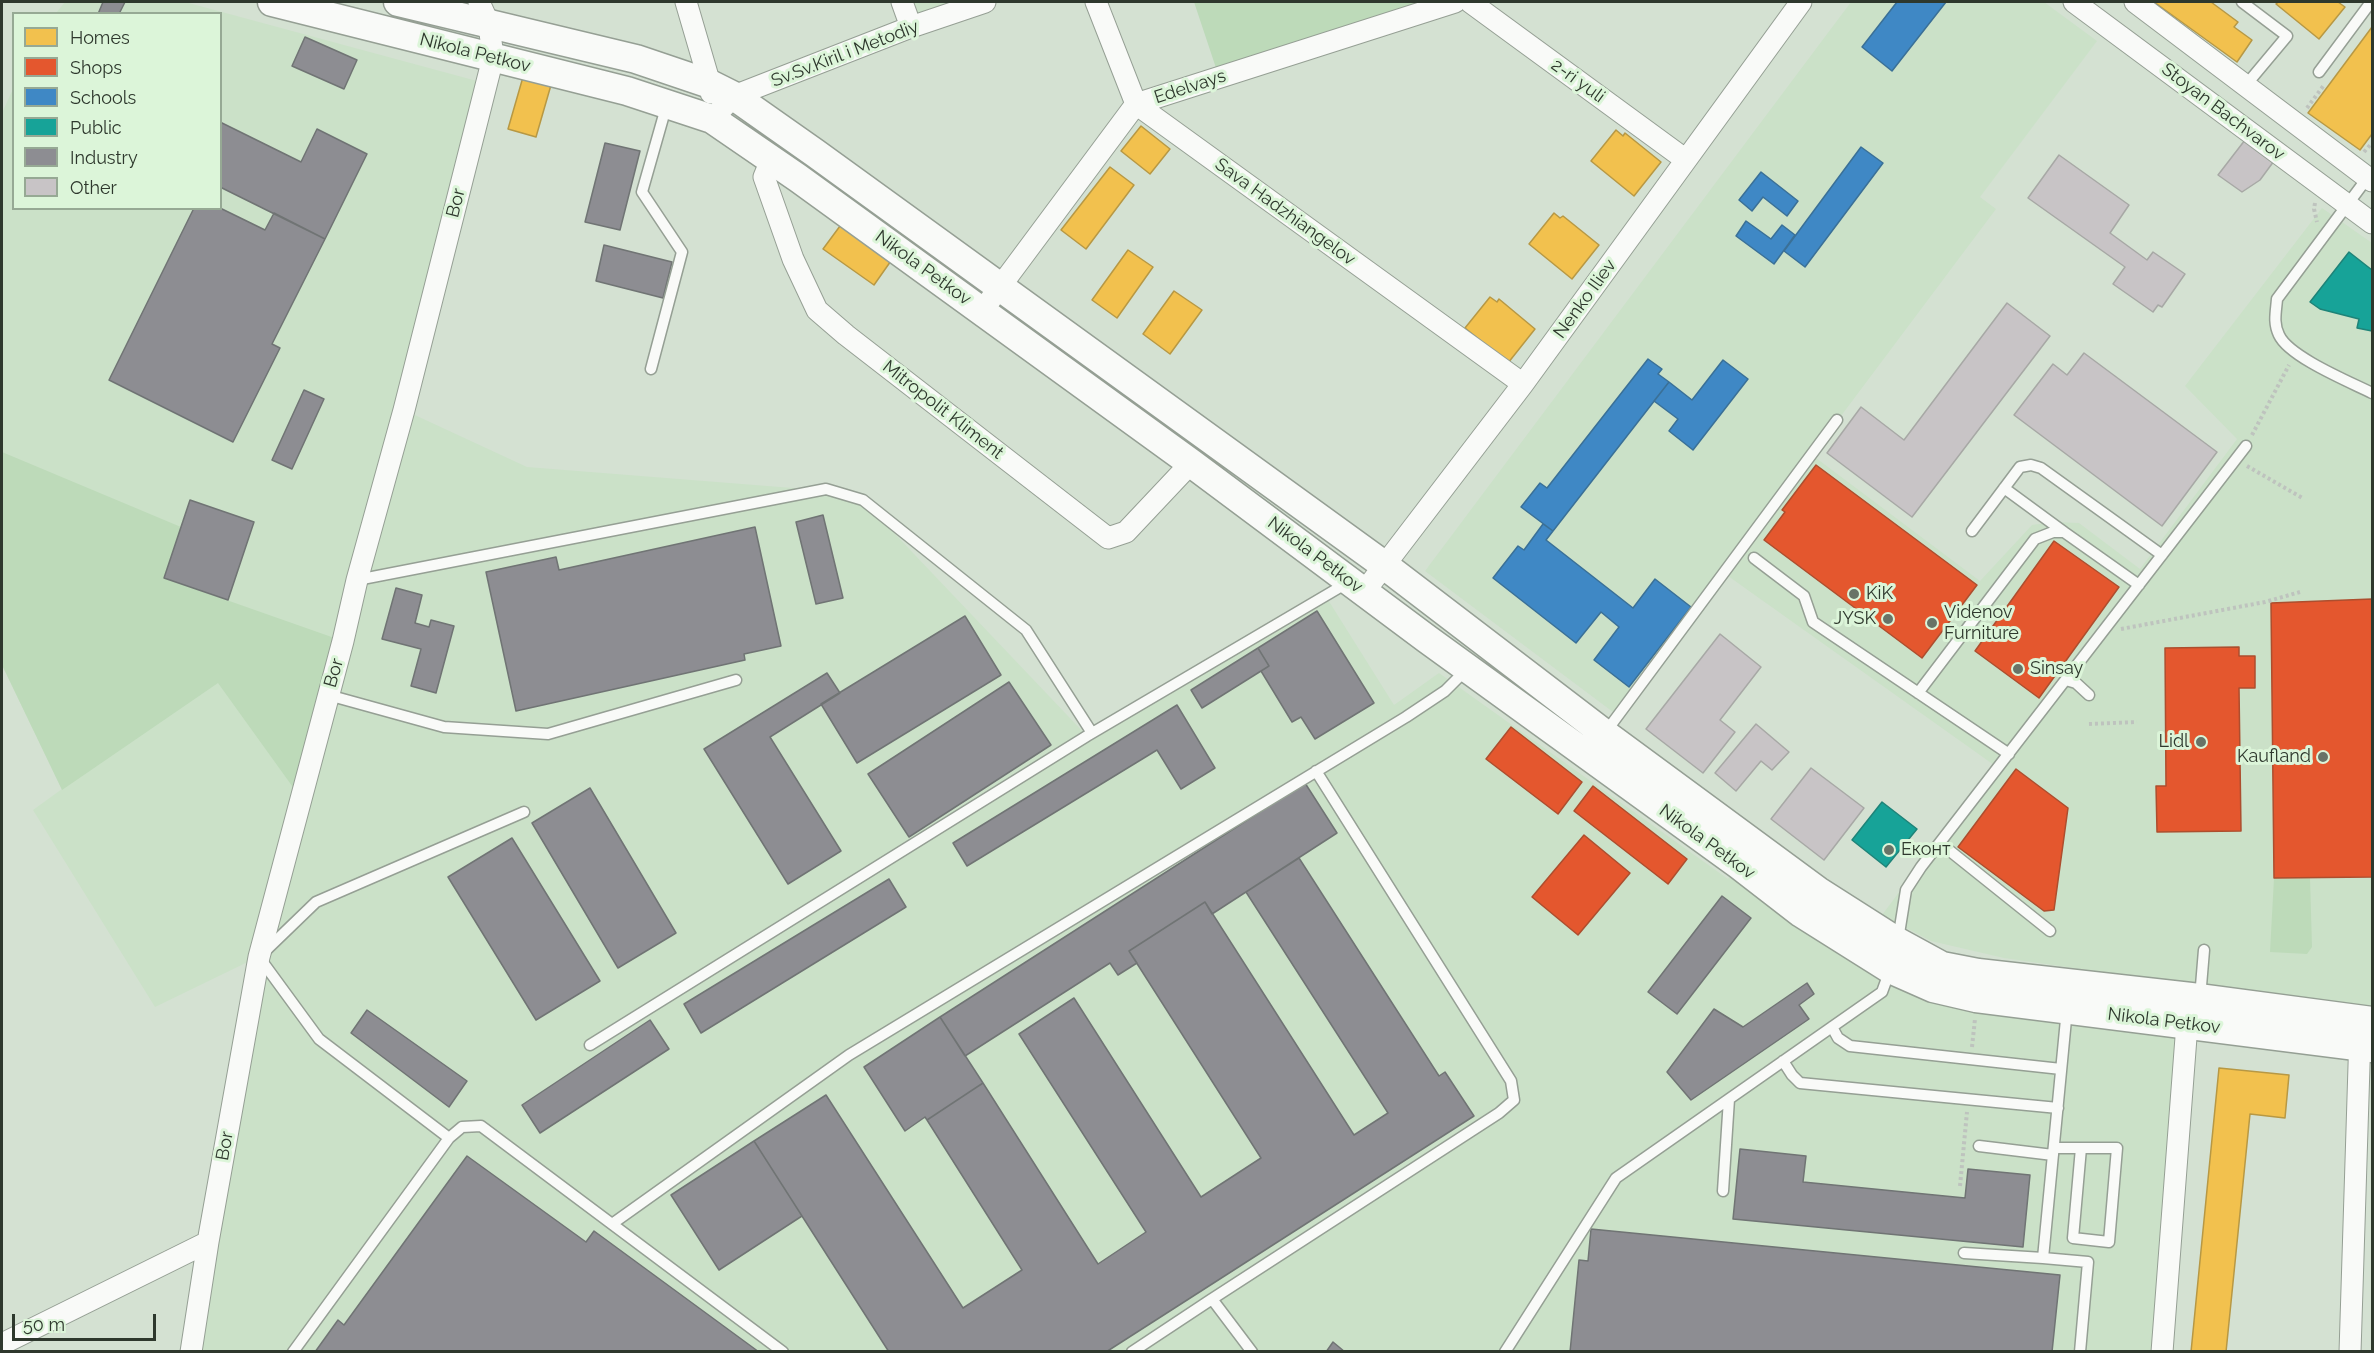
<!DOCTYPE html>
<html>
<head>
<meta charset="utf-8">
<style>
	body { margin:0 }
	#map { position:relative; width:2374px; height:1353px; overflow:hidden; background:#d4e1d2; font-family:Raleway,sans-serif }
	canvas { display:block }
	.frame { position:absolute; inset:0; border:3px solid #2e382d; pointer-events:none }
	.legend { position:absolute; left:12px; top:12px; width:210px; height:198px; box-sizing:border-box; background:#dcf5d9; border:2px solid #96a994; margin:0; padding:8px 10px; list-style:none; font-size:18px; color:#2e382d }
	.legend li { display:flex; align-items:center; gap:12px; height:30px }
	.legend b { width:30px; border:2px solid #96a994 }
	.scale { position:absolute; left:12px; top:1314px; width:144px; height:27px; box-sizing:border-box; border:3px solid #2e382d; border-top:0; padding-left:8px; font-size:18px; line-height:21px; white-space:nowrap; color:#2e382d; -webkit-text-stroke:4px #dcf5d9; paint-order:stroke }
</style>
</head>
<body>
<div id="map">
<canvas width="2374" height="1353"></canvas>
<div class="frame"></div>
<ul class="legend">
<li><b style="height:16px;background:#f2c14e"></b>Homes</li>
<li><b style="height:16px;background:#e4572e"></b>Shops</li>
<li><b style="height:16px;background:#3f88c5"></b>Schools</li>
<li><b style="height:16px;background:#17a398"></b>Public</li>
<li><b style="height:16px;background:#8d8d92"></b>Industry</li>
<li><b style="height:16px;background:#c8c4c6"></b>Other</li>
</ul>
<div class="scale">50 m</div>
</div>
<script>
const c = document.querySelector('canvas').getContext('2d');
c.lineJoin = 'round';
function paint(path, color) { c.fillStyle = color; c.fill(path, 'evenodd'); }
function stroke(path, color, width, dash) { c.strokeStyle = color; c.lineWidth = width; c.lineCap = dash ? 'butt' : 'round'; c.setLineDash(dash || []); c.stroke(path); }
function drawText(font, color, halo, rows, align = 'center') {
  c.font = font + ' Raleway,sans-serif'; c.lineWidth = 6; c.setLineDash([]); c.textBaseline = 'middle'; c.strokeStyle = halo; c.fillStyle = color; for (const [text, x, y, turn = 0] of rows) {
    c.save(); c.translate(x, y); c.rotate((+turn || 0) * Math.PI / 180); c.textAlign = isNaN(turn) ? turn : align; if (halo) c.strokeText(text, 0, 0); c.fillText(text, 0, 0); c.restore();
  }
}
paint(new Path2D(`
	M 65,2 L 185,2 L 477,81 L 404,410 L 527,467 L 856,493 L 1087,736 L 1325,595 L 1394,705 L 1439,673 L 1728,879 L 1739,865 L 1801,913 L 2186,1024 L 2154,1351 L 193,1351 L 258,957 L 155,1007 L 33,810 L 62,789 L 2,665 L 2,113 L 13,89 L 14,208 L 220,208 L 220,14 L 56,13 Z
	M 912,2 L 959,2 L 917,16 Z
	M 1851,2 L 2044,2 L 2097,41 L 1980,197 L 1996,209 L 1617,715 L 1425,571 Z
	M 2322,208 L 2372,243 L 2372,1011 L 2004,958 L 1931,941 L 1882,915 L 1994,765 L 1728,576 L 1816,458 L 1980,581 L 2032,525 L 2055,522 L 2079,523 L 2140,569 L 2237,439 L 2185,386 Z`), '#cbe1c8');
paint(new Path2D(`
	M 1194,2 L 1441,2 L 1218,74 Z
	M 2,452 L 181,527 L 164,578 L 343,641 L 300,797 L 218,683 L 62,790 L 2,665 Z
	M 2274,878 L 2310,878 L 2312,947 L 2307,954 L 2270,952 Z`), '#bddab9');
const homes = new Path2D(`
	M 2154,2 L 2211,2 L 2238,22 L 2234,27 L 2252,40 L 2237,62 Z
	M 2278,2 L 2338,2 L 2345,7 L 2319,39 L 2276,4 Z
	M 2372,27 L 2372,134 L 2360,150 L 2308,113 Z
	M 523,77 L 551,85 L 536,137 L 508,129 Z
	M 1141,126 L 1170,149 L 1150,174 L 1121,151 Z
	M 1616,130 L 1623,136 L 1625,133 L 1661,162 L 1634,196 L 1591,161 Z
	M 1110,167 L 1134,185 L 1086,249 L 1061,230 Z
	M 1554,213 L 1560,218 L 1563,216 L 1599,245 L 1572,279 L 1529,244 Z
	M 843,222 L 893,258 L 874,285 L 823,249 Z
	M 1128,250 L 1153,267 L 1117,318 L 1092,300 Z
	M 1174,291 L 1202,310 L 1170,354 L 1143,334 Z
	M 1490,297 L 1497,302 L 1499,299 L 1535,329 L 1508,363 L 1465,328 Z
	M 2219,1068 L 2289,1075 L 2285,1118 L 2250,1114 L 2226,1352 L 2191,1352 Z`);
paint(homes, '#f2c14e');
stroke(homes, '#b79844', 1.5);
const shops = new Path2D(`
	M 1816,465 L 1977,585 L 1922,658 L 1764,540 L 1785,512 L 1782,510 Z
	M 2054,541 L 2119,587 L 2039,698 L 1975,651 Z
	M 2372,599 L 2372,877 L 2274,878 L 2271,603 Z
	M 2239,647 L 2239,656 L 2255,656 L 2255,688 L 2239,688 L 2241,831 L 2157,832 L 2156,786 L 2166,786 L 2165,648 Z
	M 1511,727 L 1582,782 L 1558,814 L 1486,759 Z
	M 2016,769 L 2068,808 L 2054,910 L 2044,911 L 1958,847 Z
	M 1593,786 L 1687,859 L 1668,884 L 1574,811 Z
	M 1584,835 L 1630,873 L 1578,935 L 1532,897 Z`);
paint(shops, '#e4572e');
stroke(shops, '#ad4e2e', 1.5);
const schools = new Path2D(`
	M 1897,2 L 1946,2 L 1892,71 L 1862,47 Z
	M 1861,147 L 1883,163 L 1805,267 L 1784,251 Z
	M 1761,172 L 1798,201 L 1787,216 L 1763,197 L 1752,211 L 1739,200 Z
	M 1746,221 L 1771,239 L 1782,225 L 1795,235 L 1774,264 L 1736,236 Z
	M 1648,359 L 1662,369 L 1658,374 L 1669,382 L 1553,531 L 1521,507 L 1540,483 L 1547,488 Z
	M 1723,360 L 1748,379 L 1693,450 L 1669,431 L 1678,419 L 1654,401 L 1669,382 L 1692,400 Z
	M 1543,524 L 1553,531 L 1546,540 L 1633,608 L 1655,579 L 1691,607 L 1629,687 L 1594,660 L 1619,627 L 1601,612 L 1576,643 L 1493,578 L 1518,546 L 1524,550 Z`);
paint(schools, '#3f88c5');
stroke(schools, '#3a7097', 1.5);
const public = new Path2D(`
	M 2349,252 L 2372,270 L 2372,331 L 2357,328 L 2359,319 L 2320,309 L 2310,302 Z
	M 1882,802 L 1917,829 L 1886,867 L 1852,840 Z`);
paint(public, '#17a398');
stroke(public, '#1e8378', 1.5);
const industry = new Path2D(`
	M 103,2 L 125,2 L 119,14 L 98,14 Z
	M 305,37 L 357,60 L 344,89 L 292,66 Z
	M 220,122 L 301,162 L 317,129 L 367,154 L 325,239 L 220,187 Z
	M 605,143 L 640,151 L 620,230 L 585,222 Z
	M 194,208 L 220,208 L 265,230 L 274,213 L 325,239 L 272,344 L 280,348 L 233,442 L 109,380 Z
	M 604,245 L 672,262 L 663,298 L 596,281 Z
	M 304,390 L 324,399 L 292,469 L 272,460 Z
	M 190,500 L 254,522 L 228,600 L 164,578 Z
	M 823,515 L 843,598 L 816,604 L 796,522 Z
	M 755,527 L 781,646 L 744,654 L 745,660 L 516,711 L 486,572 L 556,557 L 559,570 Z
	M 396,588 L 422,595 L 415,623 L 429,627 L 431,620 L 454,626 L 436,693 L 411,686 L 421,649 L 382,639 Z
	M 1317,611 L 1374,703 L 1315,739 L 1301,717 L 1292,722 L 1261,671 L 1269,666 L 1258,648 Z
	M 965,616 L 1001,675 L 857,763 L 821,704 Z
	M 1258,648 L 1269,666 L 1202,708 L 1191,690 Z
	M 827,673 L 840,693 L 770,737 L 841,851 L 788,884 L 704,749 Z
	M 1009,682 L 1051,745 L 909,837 L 868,774 Z
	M 1177,705 L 1215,768 L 1181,789 L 1157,750 L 967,866 L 953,843 Z
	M 1305,783 L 1337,833 L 1212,914 L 1205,902 L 1129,951 L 1137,963 L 1118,975 L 1110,963 L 965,1056 L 940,1017 Z
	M 590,788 L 676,933 L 618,968 L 532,823 Z
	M 512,838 L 600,981 L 536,1020 L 448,877 Z
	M 1299,858 L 1439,1076 L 1445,1072 L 1474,1116 L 1106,1352 L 889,1352 L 754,1141 L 826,1095 L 963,1308 L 1022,1270 L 927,1120 L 983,1083 L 1098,1264 L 1146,1232 L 1019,1034 L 1074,998 L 1201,1197 L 1261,1158 L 1129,951 L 1205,902 L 1354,1135 L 1388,1113 L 1246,892 Z
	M 889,879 L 906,907 L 701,1033 L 684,1004 Z
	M 1722,896 L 1751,918 L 1677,1014 L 1648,992 Z
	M 1807,983 L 1814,994 L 1799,1005 L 1809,1019 L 1691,1100 L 1667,1072 L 1714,1009 L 1743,1027 Z
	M 367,1010 L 467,1081 L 449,1107 L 351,1033 Z
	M 940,1017 L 983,1083 L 927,1120 L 925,1117 L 905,1131 L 864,1067 Z
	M 650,1020 L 669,1049 L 540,1133 L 522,1105 Z
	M 754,1141 L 802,1216 L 719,1270 L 671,1195 Z
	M 1740,1149 L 1806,1156 L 1803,1182 L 1965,1198 L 1968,1169 L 2030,1175 L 2023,1247 L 1733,1219 Z
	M 467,1156 L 586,1242 L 594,1231 L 759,1352 L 315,1352 L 338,1320 L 344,1325 Z
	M 1591,1229 L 2060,1275 L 2052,1352 L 1570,1352 L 1579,1260 L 1588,1261 Z
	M 1333,1342 L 1345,1352 L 1326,1352 Z`);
paint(industry, '#8d8d92');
stroke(industry, '#707474', 1.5);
const building = new Path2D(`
	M 2245,140 L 2274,161 L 2260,180 L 2242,192 L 2218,175 Z
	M 2059,155 L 2129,205 L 2110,233 L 2147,260 L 2153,252 L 2185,274 L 2162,307 L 2158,305 L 2153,312 L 2113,284 L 2125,267 L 2028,198 Z
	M 2007,303 L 2050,336 L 1912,517 L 1827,453 L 1861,407 L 1904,440 Z
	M 2084,353 L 2217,452 L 2162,526 L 2014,415 L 2053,364 L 2067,375 Z
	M 1720,634 L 1761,667 L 1720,720 L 1735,732 L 1703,773 L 1646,729 Z
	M 1756,724 L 1789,752 L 1772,770 L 1761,761 L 1736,791 L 1715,773 Z
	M 1811,768 L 1864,808 L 1824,860 L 1771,819 Z`);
paint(building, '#c8c4c6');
stroke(building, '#a7a8a5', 1.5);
const lane = new Path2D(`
	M 2242,2 L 2287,36 L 2246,85
	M 2319,72 L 2371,2
	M 2368,177 L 2277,299 C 2276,312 2273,323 2279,335 C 2289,357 2350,382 2372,393
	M 651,369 L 682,252 L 642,192 L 667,104
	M 2004,488 L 2064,532
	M 1972,531 L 2020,467 L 2031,465 L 2041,468 L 2162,555
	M 1754,558 L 1804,596 L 1813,622 L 2009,754
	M 357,580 L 826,489 L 863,500 L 1026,630 L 1092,733
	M 2066,680 L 2076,683 L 2089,695
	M 1918,693 L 2035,539 L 2053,532 L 2064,532 L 2139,585
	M 328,695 L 444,727 L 548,734 L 736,680
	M 1605,733 L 1837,420
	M 1940,843 L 2050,931
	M 1898,940 L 1906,890 L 1921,867 L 2246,446
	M 2200,998 L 2204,950
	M 1832,1027 L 1838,1038 L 1850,1046 L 2061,1069
	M 590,1045 L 1087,736 L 1347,583
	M 1783,1061 L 1792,1075 L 1800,1083 L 2058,1108
	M 449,1138 L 319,1039 L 259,957 L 316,902 L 524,812
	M 1979,1146 L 2053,1155
	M 2054,1148 L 2117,1148 L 2109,1242 L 2073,1238 L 2081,1148
	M 1723,1191 L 1729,1099
	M 612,1224 L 849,1055 L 1406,717 L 1445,691 L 1466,670
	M 1964,1253 L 2043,1258 L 2067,1009
	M 2043,1258 L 2088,1262 L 2080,1352
	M 1212,1299 L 1499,1113 L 1514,1100 L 1511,1081 L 1316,771
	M 293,1352 L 449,1138 L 462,1127 L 481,1126 L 783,1352
	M 1132,1352 L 1212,1299 L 1252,1352
	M 1505,1352 L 1616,1178 L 1882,992 L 1890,970`);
const street = new Path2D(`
	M 686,2 L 710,84 L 711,93
	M 902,2 L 911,27
	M 1096,2 L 1136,104 L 1523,384
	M 1470,2 L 1686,160
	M 2074,2 L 2372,223
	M 2135,2 L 2372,181
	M 712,119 L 734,96 L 911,27 L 985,2
	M 771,160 L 764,177 L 793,259 L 817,310 L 846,335 L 1108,538 L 1126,532 L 1191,463
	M 982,311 L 1136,104 L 1455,2
	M 1364,592 L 1523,384 L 1801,2
	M 2,1344 L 208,1242
	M 191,1352 L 208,1242 L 259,957 L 343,641 L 357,580 L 404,410 L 493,58 L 489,24 L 479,2
	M 2162,1352 L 2188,1011
	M 2350,1352 L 2360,1034`);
const secondary = new Path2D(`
	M 272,2 L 627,91 L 712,119 L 798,178 L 1191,463 L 1427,639 L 1739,865 L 1801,913 L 1890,969 L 1933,988 L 1976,998 L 2372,1048
	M 398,2 L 636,59 L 710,84 L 734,96 L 815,153 L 1384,565 L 1605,734 L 1818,891 L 1898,942 L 1942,966 L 1978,973 L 2191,997 L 2372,1021`);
stroke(lane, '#959f94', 13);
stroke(street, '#959f94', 23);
stroke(secondary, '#959f94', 31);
stroke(new Path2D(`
	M 2307,108 L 2324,85
	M 2364,152 L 2372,143
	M 2315,203 L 2314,209 L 2317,222
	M 2252,435 L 2289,365
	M 2247,466 L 2304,499
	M 2121,629 L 2265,602 L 2300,592
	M 2089,724 L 2137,722
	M 1972,1047 L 1975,1019
	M 1960,1186 L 1967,1112`), '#bec3be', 4, [3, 3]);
stroke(lane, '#f9faf8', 10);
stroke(street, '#f9faf8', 21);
stroke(secondary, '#f9faf8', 28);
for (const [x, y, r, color] of [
	[1854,594,6,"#687367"],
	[1888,619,6,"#687367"],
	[1932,623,6,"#687367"],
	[2018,669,6,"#687367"],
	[2201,742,6,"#687367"],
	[2323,757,6,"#687367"],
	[1889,850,6,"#687367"]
]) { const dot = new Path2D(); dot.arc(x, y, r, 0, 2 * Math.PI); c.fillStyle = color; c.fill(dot); stroke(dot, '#dcf5d9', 2); }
drawText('18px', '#2e382d', '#dcf5d9', [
	["Nikola Petkov",475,53,14],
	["Sv.Sv.Kiril i Metodiy",845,54,-21],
	["2-ri yuli",1578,81,36],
	["Edelvays",1190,87,-18],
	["Stoyan Bachvarov",2223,112,37],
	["Bor",456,203,-76],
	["Sava Hadzhiangelov",1285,212,36],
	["Nikola Petkov",923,268,36],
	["Nenko Iliev",1585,299,-54],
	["Mitropolit Kliment",943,410,38],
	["Nikola Petkov",1315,555,37],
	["Bor",334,673,-74],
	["Nikola Petkov",1707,842,36],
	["Nikola Petkov",2164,1021,7],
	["Bor",225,1146,-80]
]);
drawText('18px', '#2e382d', '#dcf5d9', [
	["KiK",1866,594],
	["Videnov",1944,613],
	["Furniture",1944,634],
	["JYSK",1876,619,"right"],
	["Sinsay",2030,669],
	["Lidl",2189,742,"right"],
	["Kaufland",2311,757,"right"],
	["Еконт",1901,850]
], 'left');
</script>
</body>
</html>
